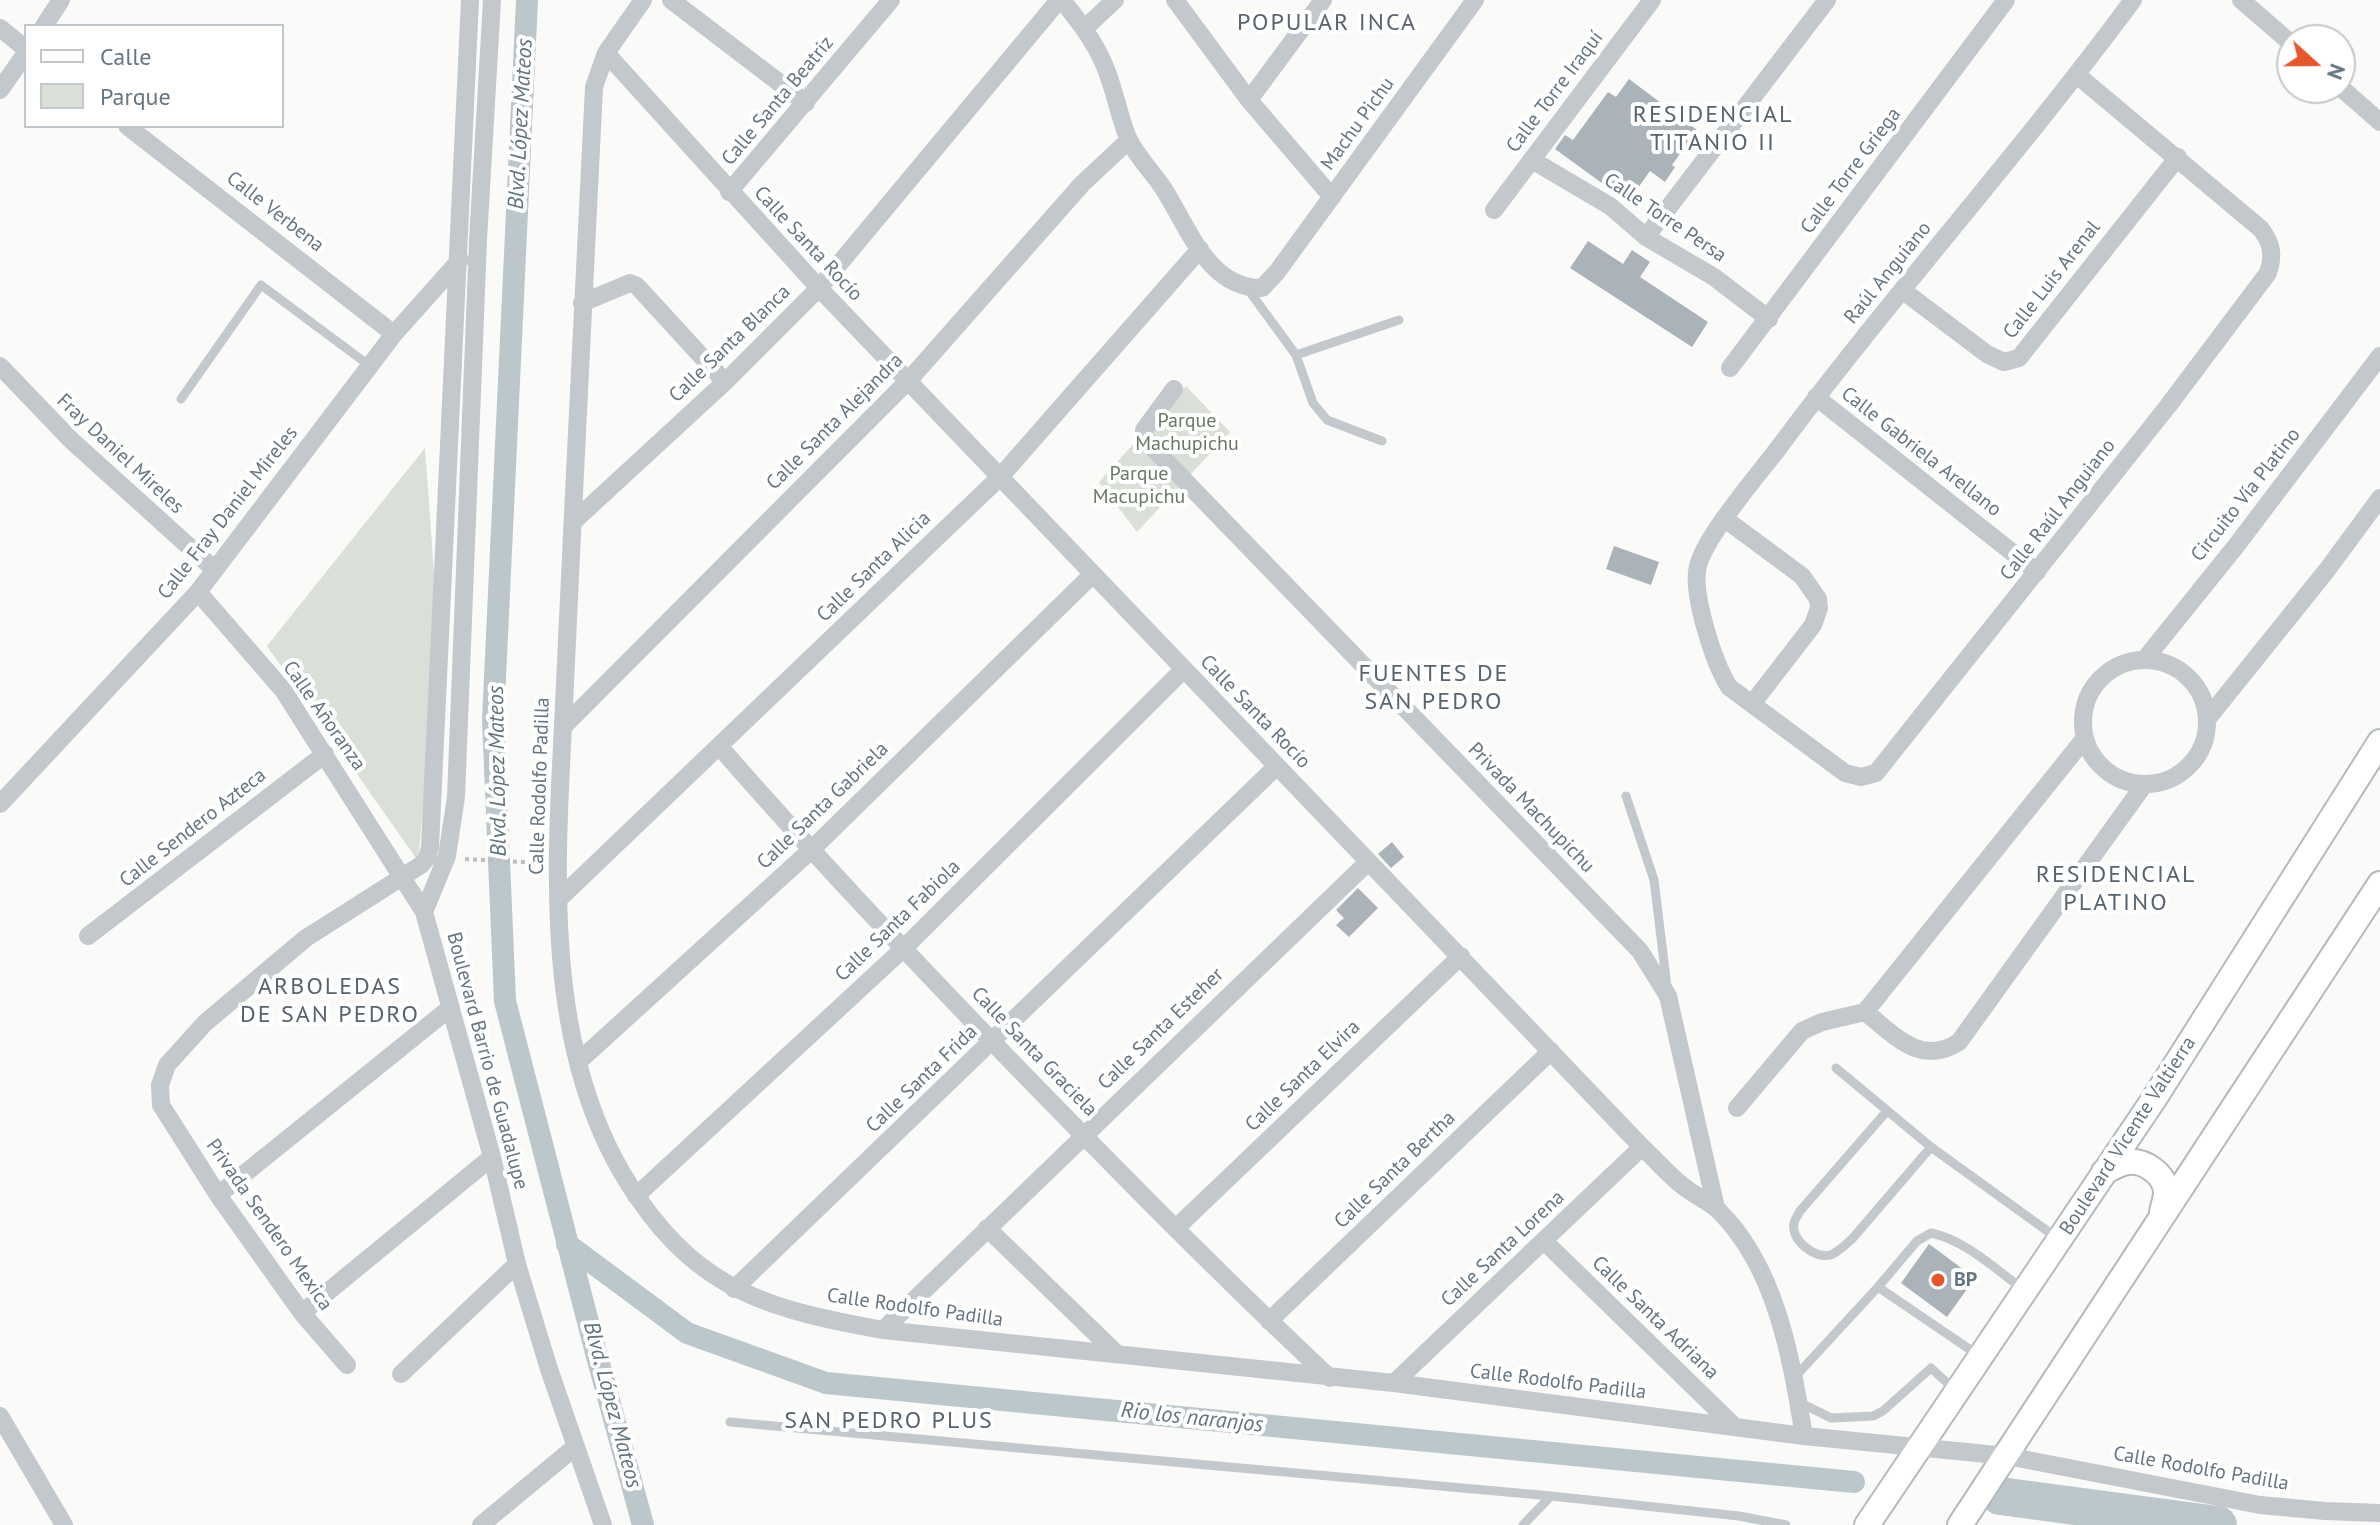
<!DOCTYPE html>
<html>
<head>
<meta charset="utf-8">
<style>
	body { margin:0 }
	#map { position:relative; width:2380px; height:1525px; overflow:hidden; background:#fafaf8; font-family:"PT Sans",sans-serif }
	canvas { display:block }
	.legend { position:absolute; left:24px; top:24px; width:260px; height:104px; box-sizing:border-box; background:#fff; border:2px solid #c1c8cd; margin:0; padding:10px 14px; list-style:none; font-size:24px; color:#657683 }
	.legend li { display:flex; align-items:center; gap:16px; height:40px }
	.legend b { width:40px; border:2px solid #c1c8cd }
	.north { position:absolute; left:2276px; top:24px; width:80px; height:80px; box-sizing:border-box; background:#fff; border:2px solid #c1c8cd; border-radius:50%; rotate:111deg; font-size:22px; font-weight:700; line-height:32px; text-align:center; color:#657683 }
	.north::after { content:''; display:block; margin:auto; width:28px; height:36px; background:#e4572e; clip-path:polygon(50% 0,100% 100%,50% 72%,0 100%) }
</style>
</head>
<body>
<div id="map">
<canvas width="2380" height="1525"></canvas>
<ul class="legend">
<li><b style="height:10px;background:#fff"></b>Calle</li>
<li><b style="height:22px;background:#dadfd7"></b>Parque</li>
</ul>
<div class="north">N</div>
</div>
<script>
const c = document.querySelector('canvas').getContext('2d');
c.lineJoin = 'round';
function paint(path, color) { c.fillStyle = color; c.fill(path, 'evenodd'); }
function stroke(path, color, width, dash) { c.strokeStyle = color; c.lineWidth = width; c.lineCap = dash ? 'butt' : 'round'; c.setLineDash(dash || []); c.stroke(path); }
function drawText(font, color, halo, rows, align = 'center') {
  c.font = font + ' "PT Sans",sans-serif'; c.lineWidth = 8; c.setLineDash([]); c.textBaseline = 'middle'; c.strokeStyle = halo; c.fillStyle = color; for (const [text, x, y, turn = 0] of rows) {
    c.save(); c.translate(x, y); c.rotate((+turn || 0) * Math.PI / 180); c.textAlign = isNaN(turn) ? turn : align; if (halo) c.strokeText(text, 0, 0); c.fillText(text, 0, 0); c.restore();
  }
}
paint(new Path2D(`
	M 1186,386 L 1230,432 L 1137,532 L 1099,482 Z
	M 425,448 L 439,643 L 418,861 L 267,646 Z`), '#dadfd7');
stroke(new Path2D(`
	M 527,0 L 493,720 L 505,1001 L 595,1349 L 643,1525
	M 567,1244 L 687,1333 L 826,1383 L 1854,1482`), '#bbc7cb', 22);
stroke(new Path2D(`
	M 2000,1496 L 2218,1525`), '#bbc7cb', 38);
paint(new Path2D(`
	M 1629,79 L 1697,130 L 1672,165 L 1675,167 L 1665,182 L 1650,171 L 1628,202 L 1555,149 L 1565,135 L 1573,140 L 1608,92 L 1616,97 Z
	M 1588,241 L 1623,264 L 1632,250 L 1650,262 L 1640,277 L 1708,322 L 1692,347 L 1570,268 Z
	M 1614,546 L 1659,562 L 1651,585 L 1606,569 Z
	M 1392,842 L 1404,857 L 1391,868 L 1378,854 Z
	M 1358,888 L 1378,908 L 1349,937 L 1336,925 L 1344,918 L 1336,910 Z
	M 1929,1244 L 1975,1278 L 1947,1317 L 1901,1283 Z`), '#aab3b9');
const secondary = new Path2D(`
	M 2104,1172 C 2111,1168 2120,1163 2128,1162 C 2145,1160 2166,1175 2166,1193 C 2166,1199 2163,1206 2162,1212
	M 1867,1525 L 2154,1099 L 2380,742
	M 1960,1525 L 2380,884`);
stroke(secondary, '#b3babf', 28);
stroke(new Path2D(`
	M 465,859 L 540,863`), '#bbbfc2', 4, [4, 4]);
stroke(new Path2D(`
	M 1247,288 L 1296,355 L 1399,320
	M 1296,355 L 1313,403 L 1327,420 L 1382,441
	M 181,399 L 261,285 L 370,366
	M 1626,796 L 1654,880 L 1667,987
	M 1836,1068 L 1931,1147 L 2057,1238
	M 1887,1111 L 1800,1211 C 1798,1215 1795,1219 1794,1223 C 1790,1239 1814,1259 1830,1255 C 1837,1253 1846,1244 1852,1239 L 1931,1147
	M 1978,1355 L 1878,1287 L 1917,1241 L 1931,1233 C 1965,1240 1995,1269 2023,1289
	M 1794,1378 L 1878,1287
	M 1801,1403 L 1831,1418 L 1873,1416 L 1883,1411 L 1931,1368 L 1955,1390
	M 730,1422 L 1551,1496 L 1739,1516 L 1786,1525
	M 1523,1525 L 1551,1496`), '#c3c8cc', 9);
stroke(new Path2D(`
	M 643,0 L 606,53 L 594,87 C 586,236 580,385 572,534 C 569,598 566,662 563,726 C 555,881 544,1061 636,1195 C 702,1293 773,1310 883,1330 L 1394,1383 L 1804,1436 L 2007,1456 L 2260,1505 L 2325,1511 L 2380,1513
	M 671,0 L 806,103
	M 1062,0 C 1077,19 1093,39 1103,62 C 1114,86 1118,113 1128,138 C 1136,156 1153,172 1163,188 C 1188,226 1208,289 1262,288 L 1277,272 L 1475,0
	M 1175,0 L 1249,100 L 1332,197
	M 2241,0 L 2292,44
	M 44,26 L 61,0
	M 0,28 L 26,49
	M 1084,29 L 1115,0
	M 606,53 L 819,288 L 1642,1147 C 1657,1161 1671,1178 1687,1189 C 1697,1197 1709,1201 1718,1210 C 1777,1268 1791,1358 1804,1436
	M 2077,75 L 2261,229 C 2272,244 2274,255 2268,273 L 2168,406 L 1876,773 L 1861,777 L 1845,773 L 1729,687 C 1714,663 1691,593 1698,566 C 1705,536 1759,474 1780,446 C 1893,294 2020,153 2133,0
	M 2340,87 L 2380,122
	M 0,90 L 26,53
	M 1249,100 L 1323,0
	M 127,126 L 394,334
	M 1532,160 L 1610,206 L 1646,237 L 1714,277 L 1769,319
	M 729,192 L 891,0
	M 1494,210 L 1652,0
	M 1646,237 L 1827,0
	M 1902,290 L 1987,354 L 2004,362 L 2019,358 L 2178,157
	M 582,303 L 630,283 L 637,286 L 725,382
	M 0,366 L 71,440 L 215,570
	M 1730,368 L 2006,0
	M 1174,389 L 1144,430 L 1145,438 L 1153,448 L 1640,951 L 1668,996 L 1716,1208
	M 1816,397 L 2037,572
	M 1725,519 L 1802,576 L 1818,599 L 1819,608 L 1813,625 L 1752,704
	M 573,522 L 725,382 L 819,288 L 1059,0
	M 198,592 L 283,690 L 424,912 L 492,1157 L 517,1264 L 549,1369 L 603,1525
	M 2145,659 L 2236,546 L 2380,356
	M2083 722a62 62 0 1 1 124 0a62 62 0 1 1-124 0Z
	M 2208,718 L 2327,570 L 2380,498
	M 563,727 L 909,380 L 1082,184 L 1129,140
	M 719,746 C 812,853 909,955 1007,1057 C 1113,1166 1219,1274 1330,1378
	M 0,804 L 198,592 L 394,334 L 460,260
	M 560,898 L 1000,477 L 1200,249
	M 424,912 L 447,856 L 456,797 L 478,240 L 492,0
	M 88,936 L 325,754
	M 1865,1012 C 1895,1035 1920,1067 1959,1042 L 2144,785
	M 578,1062 L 810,851 L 1092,575
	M 1737,1108 L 1802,1031 L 1822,1022 L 1865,1012 L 2085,738
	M 218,1195 L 450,1008
	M 636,1196 L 903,949 L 1183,670
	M 987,1228 L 1117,1354
	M 1176,1228 L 1461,956
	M 1544,1241 L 1735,1427
	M 734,1289 L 1277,766
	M 302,1313 L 492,1157
	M 1269,1321 L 1551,1051
	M 883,1330 L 1368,862
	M 347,1365 L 302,1313 L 218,1195 L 161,1105 L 160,1085 L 167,1065 L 205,1023 L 306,938 L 421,865 L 427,858 L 430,847 L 470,0
	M 401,1374 L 517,1264
	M 1394,1383 L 1642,1147
	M 0,1416 L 64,1525
	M 481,1525 L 575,1447`), '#c3c8cc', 18);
stroke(secondary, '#fff', 24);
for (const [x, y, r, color] of [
	[1938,1280,8,"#e4572e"]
]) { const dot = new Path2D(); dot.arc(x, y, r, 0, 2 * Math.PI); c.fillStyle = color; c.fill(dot); stroke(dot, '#fff', 3); }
drawText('20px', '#657683', '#fff', [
	["Calle Torre Iraquí",1555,92,-53],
	["Calle Santa Beatriz",778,101,-50],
	["Machu Pichu",1358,124,-54],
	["Calle Torre Griega",1851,171,-53],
	["Calle Verbena",275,212,38],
	["Calle Torre Persa",1665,218,34],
	["Calle Santa Rocío",808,244,47],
	["Raúl Anguiano",1888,273,-51],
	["Calle Luis Arenal",2052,280,-52],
	["Calle Santa Blanca",730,344,-44],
	["Calle Santa Alejandra",835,422,-45],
	["Calle Gabriela Arellano",1921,452,38],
	["Fray Daniel Mireles",120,454,43],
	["Circuito Vía Platino",2246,495,-52],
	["Calle Raúl Anguiano",2058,510,-52],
	["Calle Fray Daniel Mireles",228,513,-52],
	["Calle Santa Alicia",874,567,-44],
	["Calle Santa Rocío",1255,712,46],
	["Calle Añoranza",324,716,55],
	["Calle Rodolfo Padilla",540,786,-88],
	["Calle Santa Gabriela",823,806,-44],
	["Privada Machupichu",1531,808,46],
	["Calle Sendero Azteca",193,828,-38],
	["Calle Santa Fabiola",898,921,-44],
	["Calle Santa Esteher",1161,1029,-44],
	["Calle Santa Graciela",1034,1052,46],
	["Boulevard Barrio de Guadalupe",487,1061,75],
	["Calle Santa Elvira",1303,1076,-44],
	["Calle Santa Frida",922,1079,-44],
	["Boulevard Vicente Valtierra",2128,1136,-57],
	["Calle Santa Bertha",1395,1170,-44],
	["Privada Sendero Mexica",269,1225,55],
	["Calle Santa Lorena",1503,1249,-43],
	["Calle Rodolfo Padilla",915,1308,8],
	["Calle Santa Adriana",1655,1318,44],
	["Calle Rodolfo Padilla",1558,1382,7],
	["Calle Rodolfo Padilla",2201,1469,10]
]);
drawText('20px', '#687a64', '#fff', [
	["Parque",1187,421],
	["Machupichu",1187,444],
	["Parque",1139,474],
	["Macupichu",1139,497]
]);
drawText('bold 20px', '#657683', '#fff', [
	["BP",1954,1280]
], 'left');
drawText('italic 22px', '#60757c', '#fff', [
	["Blvd. López Mateos",521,124,-87],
	["Blvd. López Mateos",498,771,-91],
	["Blvd. López Mateos",612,1405,75],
	["Rio los naranjos",1192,1418,6]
]);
c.letterSpacing = '2px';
drawText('24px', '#57646e', '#fff', [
	["POPULAR INCA",1327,23],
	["RESIDENCIAL",1713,115],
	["TITANIO II",1713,143],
	["FUENTES DE",1434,674],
	["SAN PEDRO",1434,702],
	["RESIDENCIAL",2116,875],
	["PLATINO",2116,903],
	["ARBOLEDAS",330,987],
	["DE SAN PEDRO",330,1015],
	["SAN PEDRO PLUS",889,1421]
]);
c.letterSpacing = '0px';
</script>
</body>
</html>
